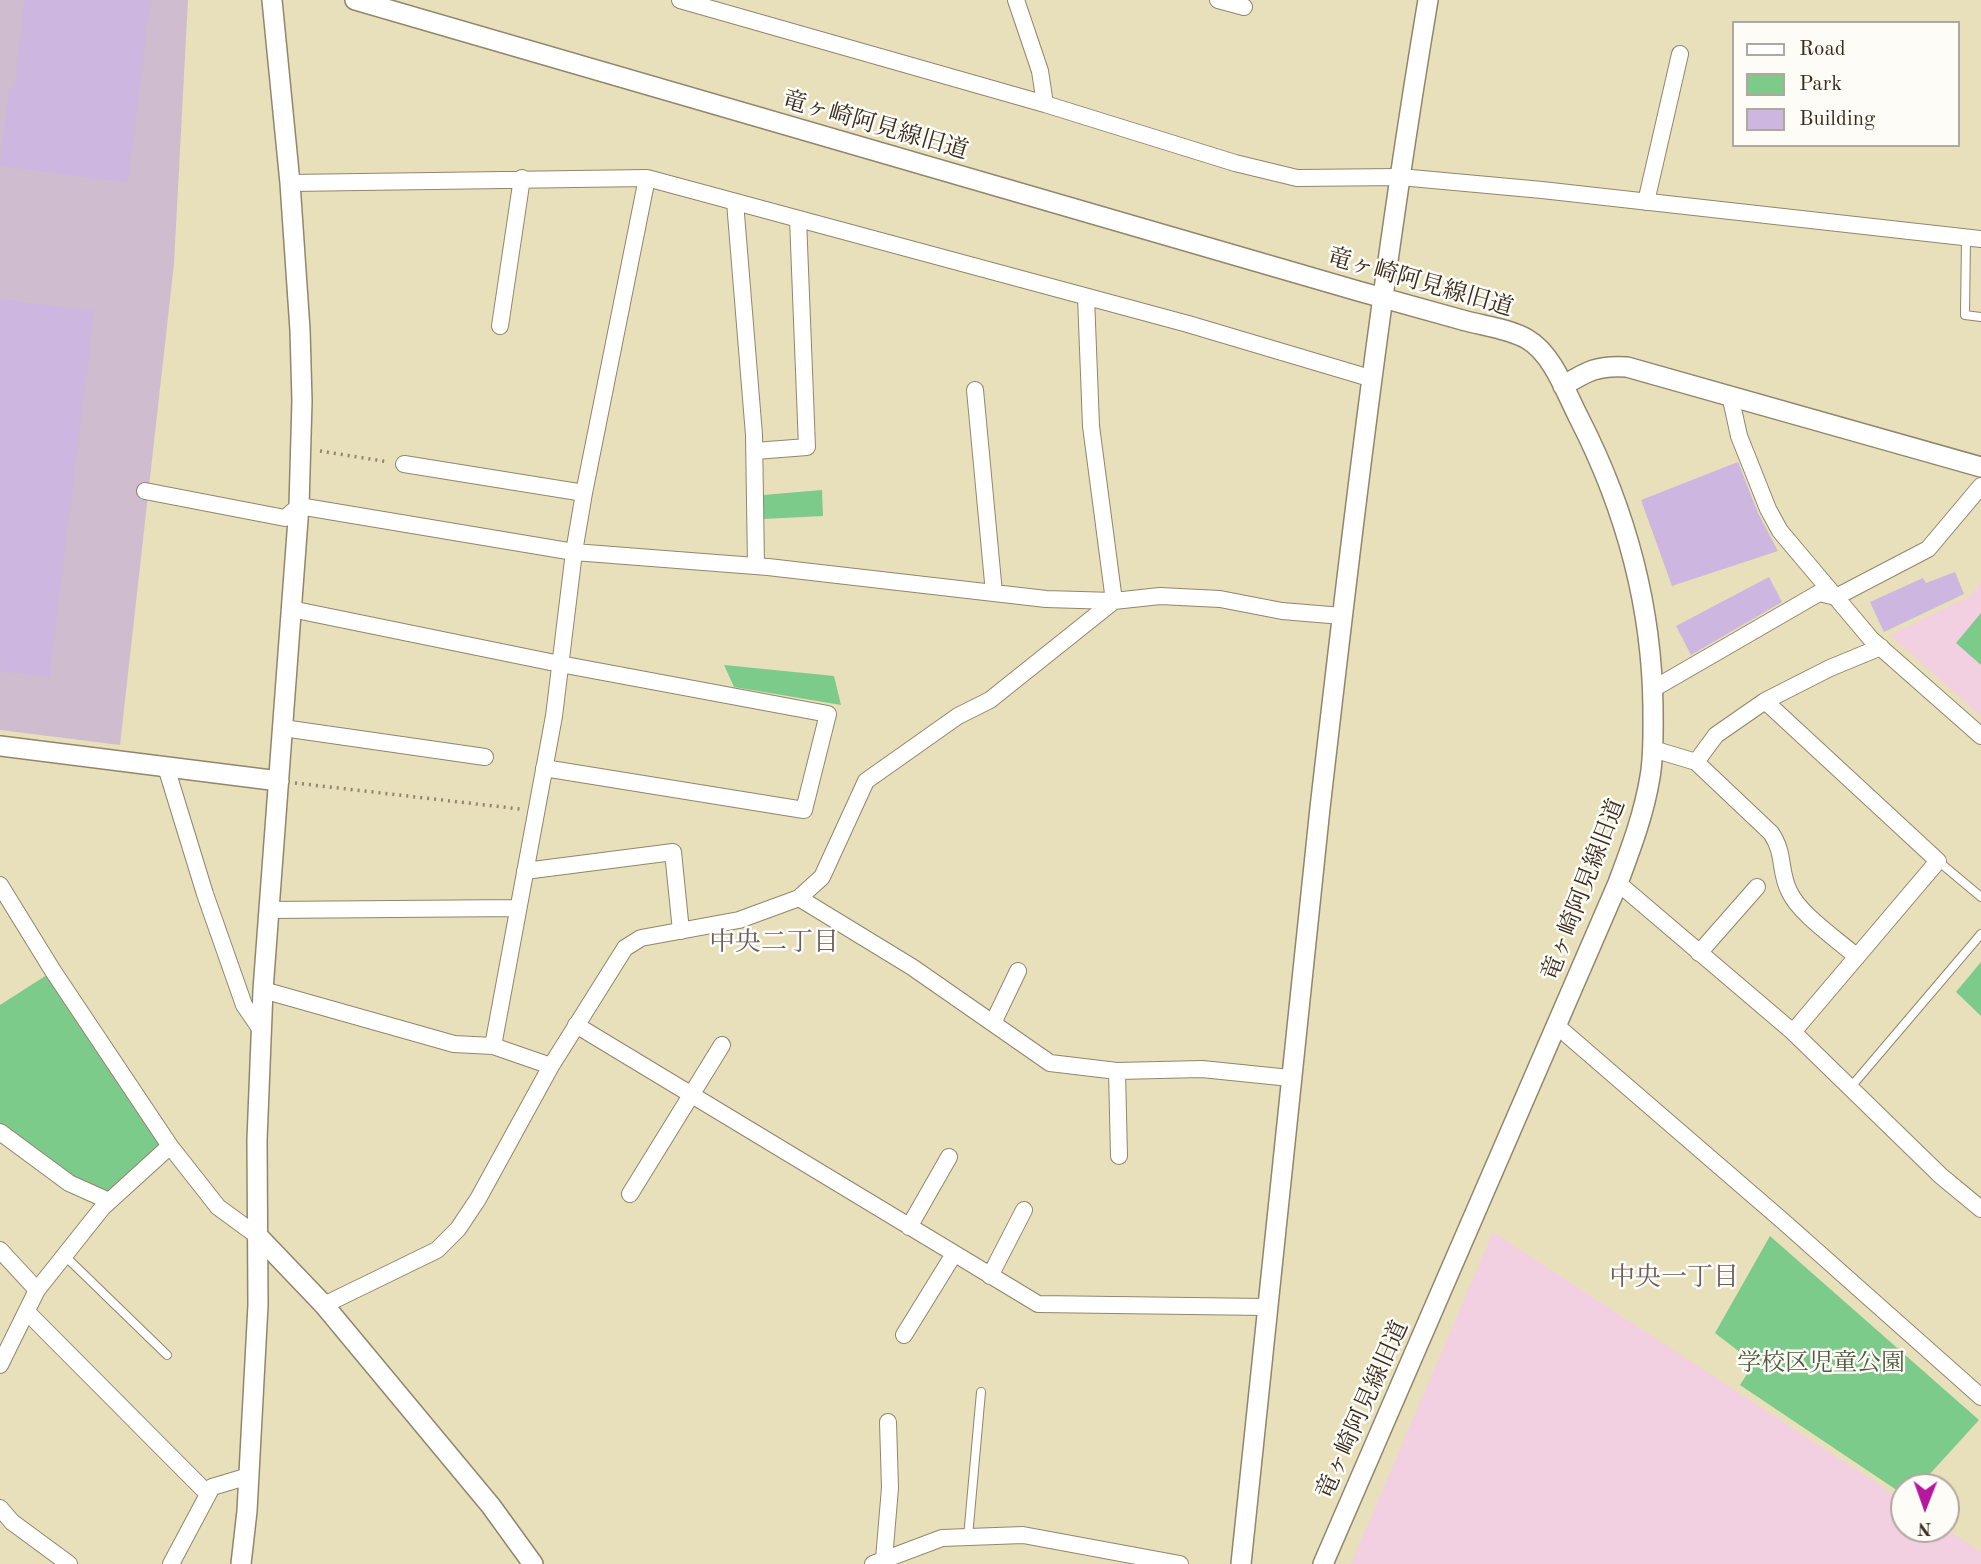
<!DOCTYPE html>
<html>
<head>
<meta charset="utf-8">
<style>
	body { margin:0 }
	#map { position:relative; width:1981px; height:1564px; overflow:hidden; background:#e8e0bb; font-family:"Old Standard TT",serif }
	canvas { display:block }
	.legend { position:absolute; left:1732px; top:21px; width:228px; height:126px; box-sizing:border-box; background:#fdfcf7; border:2px solid #afa8a0; margin:0; padding:9px 12px; list-style:none; font-size:21px; color:#3b2a1e }
	.legend li { display:flex; align-items:center; gap:14px; height:35px }
	.legend b { width:35px; border:2px solid #afa8a0 }
	.north { position:absolute; left:1890px; top:1473px; width:70px; height:70px; box-sizing:border-box; background:#fdfcf7; border:2px solid #afa8a0; border-radius:50%; rotate:181deg; font-size:19px; font-weight:700; line-height:28px; text-align:center; color:#3b2a1e }
	.north::after { content:''; display:block; margin:auto; width:24px; height:32px; background:#b5179e; clip-path:polygon(50% 0,100% 100%,50% 72%,0 100%) }
</style>
</head>
<body>
<div id="map">
<canvas width="1981" height="1564"></canvas>
<ul class="legend">
<li><b style="height:9px;background:#fff"></b>Road</li>
<li><b style="height:19px;background:#7ccb8a"></b>Park</li>
<li><b style="height:19px;background:#cdb6df"></b>Building</li>
</ul>
<div class="north">N</div>
</div>
<script>
const c = document.querySelector('canvas').getContext('2d');
c.lineJoin = 'round';
function paint(path, color) { c.fillStyle = color; c.fill(path, 'evenodd'); }
function stroke(path, color, width, dash) { c.strokeStyle = color; c.lineWidth = width; c.lineCap = dash ? 'butt' : 'round'; c.setLineDash(dash || []); c.stroke(path); }
function drawText(font, color, halo, rows, align = 'center') {
  c.font = font + ' "Old Standard TT","Noto Serif JP",serif'; c.lineWidth = 5; c.setLineDash([]); c.textBaseline = 'middle'; c.strokeStyle = halo; c.fillStyle = color; for (const [text, x, y, turn = 0] of rows) {
    c.save(); c.translate(x, y); c.rotate((+turn || 0) * Math.PI / 180); c.textAlign = isNaN(turn) ? turn : align; if (halo) c.strokeText(text, 0, 0); c.fillText(text, 0, 0); c.restore();
  }
}
paint(new Path2D(`
	M 1981,582 L 1981,716 L 1890,635 L 1970,596 Z
	M 1493,1232 L 1904,1501 L 1904,1529 L 1946,1529 L 1981,1552 L 1981,1564 L 1351,1564 Z`), '#f2cfe1');
paint(new Path2D(`
	M 0,0 L 188,0 L 174,264 L 120,745 L 0,730 Z`), '#cfbdcf');
paint(new Path2D(`
	M 822,490 L 823,516 L 763,519 L 763,495 Z
	M 1981,613 L 1981,665 L 1956,643 Z
	M 724,665 L 834,676 L 841,705 L 734,687 Z
	M 1981,962 L 1981,1016 L 1956,992 Z
	M 53,971 L 170,1146 L 109,1201 L 0,1132 L 0,1005 Z
	M 1770,1236 L 1979,1420 L 1918,1487 L 1904,1487 L 1904,1495 L 1740,1385 L 1754,1363 L 1715,1333 Z`), '#7ccb8a');
paint(new Path2D(`
	M 24,0 L 150,0 L 128,183 L 0,166 L 9,88 L 15,88 Z
	M 0,299 L 94,311 L 49,677 L 0,671 Z
	M 1738,462 L 1758,513 L 1778,551 L 1672,586 L 1641,500 Z
	M 1955,572 L 1964,594 L 1884,632 L 1870,602 L 1923,578 L 1926,583 Z
	M 1769,577 L 1782,602 L 1691,655 L 1676,626 Z`), '#cdb6df');
const service = new Path2D(`
	M 1966,238 L 1965,315 L 1981,317
	M 1938,861 L 1981,897
	M 1850,1088 L 1981,934
	M 65,1256 L 167,1355
	M 968,1537 L 981,1392`);
const minor = new Path2D(`
	M 680,0 L 1045,104 L 1235,163 L 1297,178 L 1400,177 L 1542,190 L 1981,239
	M 1016,0 L 1040,71 L 1045,104
	M 1218,0 L 1244,7
	M 647,178 L 1188,324 L 1373,379
	M 290,183 L 647,178 L 584,493 L 574,552 L 554,716 L 493,1046
	M 735,202 L 754,435 L 756,566
	M 1646,202 L 1680,54
	M 1086,297 L 1091,426 L 1114,601
	M 500,326 L 522,178
	M 975,390 L 994,593
	M 1730,395 L 1739,436 L 1768,509 L 1780,531 L 1871,639 L 1981,736
	M 755,451 L 807,447 L 798,219
	M 404,464 L 584,493
	M 145,491 L 285,518 L 299,506 L 574,552 L 768,567 L 1046,599 L 1114,601 L 1160,596 L 1220,599 L 1282,611 L 1342,616
	M 291,609 L 560,664 L 828,714 L 804,810 L 544,768
	M 1653,689 L 1819,593 L 1836,597 L 1928,549 L 1981,486
	M 1765,701 L 1938,861 L 1793,1032
	M 283,728 L 485,757
	M 1653,749 L 1696,762 L 1716,735 L 1765,701 L 1830,668 L 1881,647
	M 1696,762 L 1771,833 C 1785,853 1779,871 1789,891 C 1800,915 1837,939 1857,957
	M 166,767 L 205,894 L 244,1005 L 261,1030
	M 525,871 L 673,852 L 681,931
	M 1618,883 L 1793,1032 L 1941,1176 L 1981,1209
	M 0,885 L 53,971 L 170,1146 L 218,1207 L 259,1237
	M 799,898 L 912,967 L 1050,1063 L 1117,1071 L 1202,1069 L 1290,1078
	M 269,910 L 518,908
	M 1699,953 L 1757,887
	M 263,990 L 454,1044 L 493,1046 L 551,1066
	M 993,1023 L 1018,971
	M 576,1025 L 1038,1304 L 1265,1307
	M 1557,1026 L 1784,1222 L 1981,1397
	M 1117,1071 L 1119,1156
	M 0,1132 L 69,1183 L 109,1201
	M 630,1194 L 722,1045
	M 909,1227 L 949,1157
	M 0,1250 L 37,1290
	M 990,1276 L 1024,1210
	M 324,1305 L 437,1250 L 458,1229 L 478,1199 L 551,1066 L 625,948 L 641,938 L 739,920 L 799,898 L 822,877 L 866,781 L 958,716 L 990,700 L 1114,601
	M 27,1312 L 208,1494
	M 904,1335 L 954,1254
	M 0,1365 L 37,1290 L 103,1207 L 170,1146
	M 0,1508 L 12,1522 L 69,1564
	M 884,1559 L 890,1488 L 888,1422
	M 171,1564 L 212,1487 L 249,1476
	M 873,1564 L 942,1538 L 1023,1535 L 1180,1564`);
const tertiary = new Path2D(`
	M 355,0 L 1358,291 C 1394,301 1430,311 1466,321 C 1485,326 1509,329 1527,339 C 1553,354 1566,393 1579,418 C 1625,508 1652,607 1653,708 C 1653,731 1654,754 1650,777 C 1644,814 1631,848 1618,883 L 1323,1564
	M 1563,386 C 1587,371 1598,365 1627,367 L 1981,467
	M 0,746 L 279,781
	M 259,1237 L 324,1305 L 491,1506 L 533,1564
	M 241,1564 L 247,1511 L 258,1305 L 257,1140 L 263,990 L 299,506 L 302,401 L 300,330 L 290,183 L 272,0
	M 1241,1564 C 1265,1312 1292,1060 1320,808 C 1351,538 1383,268 1428,0`);
stroke(service, '#92856c', 10);
stroke(minor, '#92856c', 18);
stroke(tertiary, '#92856c', 22);
stroke(new Path2D(`
	M 320,451 L 389,462
	M 295,783 L 520,809`), '#92856c', 3.5, [2, 5]);
stroke(service, '#fff', 8);
stroke(minor, '#fff', 16);
stroke(tertiary, '#fff', 19);
drawText('24px', '#3b2a1e', '#fdfcf7', [
	["竜ヶ崎阿見線旧道",875,126,16],
	["竜ヶ崎阿見線旧道",1420,283,16],
	["竜ヶ崎阿見線旧道",1584,890,-69],
	["竜ヶ崎阿見線旧道",1363,1410,-66]
]);
drawText('24px', '#4e5a3e', '#fdfcf7', [
	["学校区児童公園",1821,1364]
]);
drawText('26px', '#6e5b62', '#fdfcf7', [
	["中央二丁目",774,943],
	["中央一丁目",1674,1278]
]);
</script>
</body>
</html>
